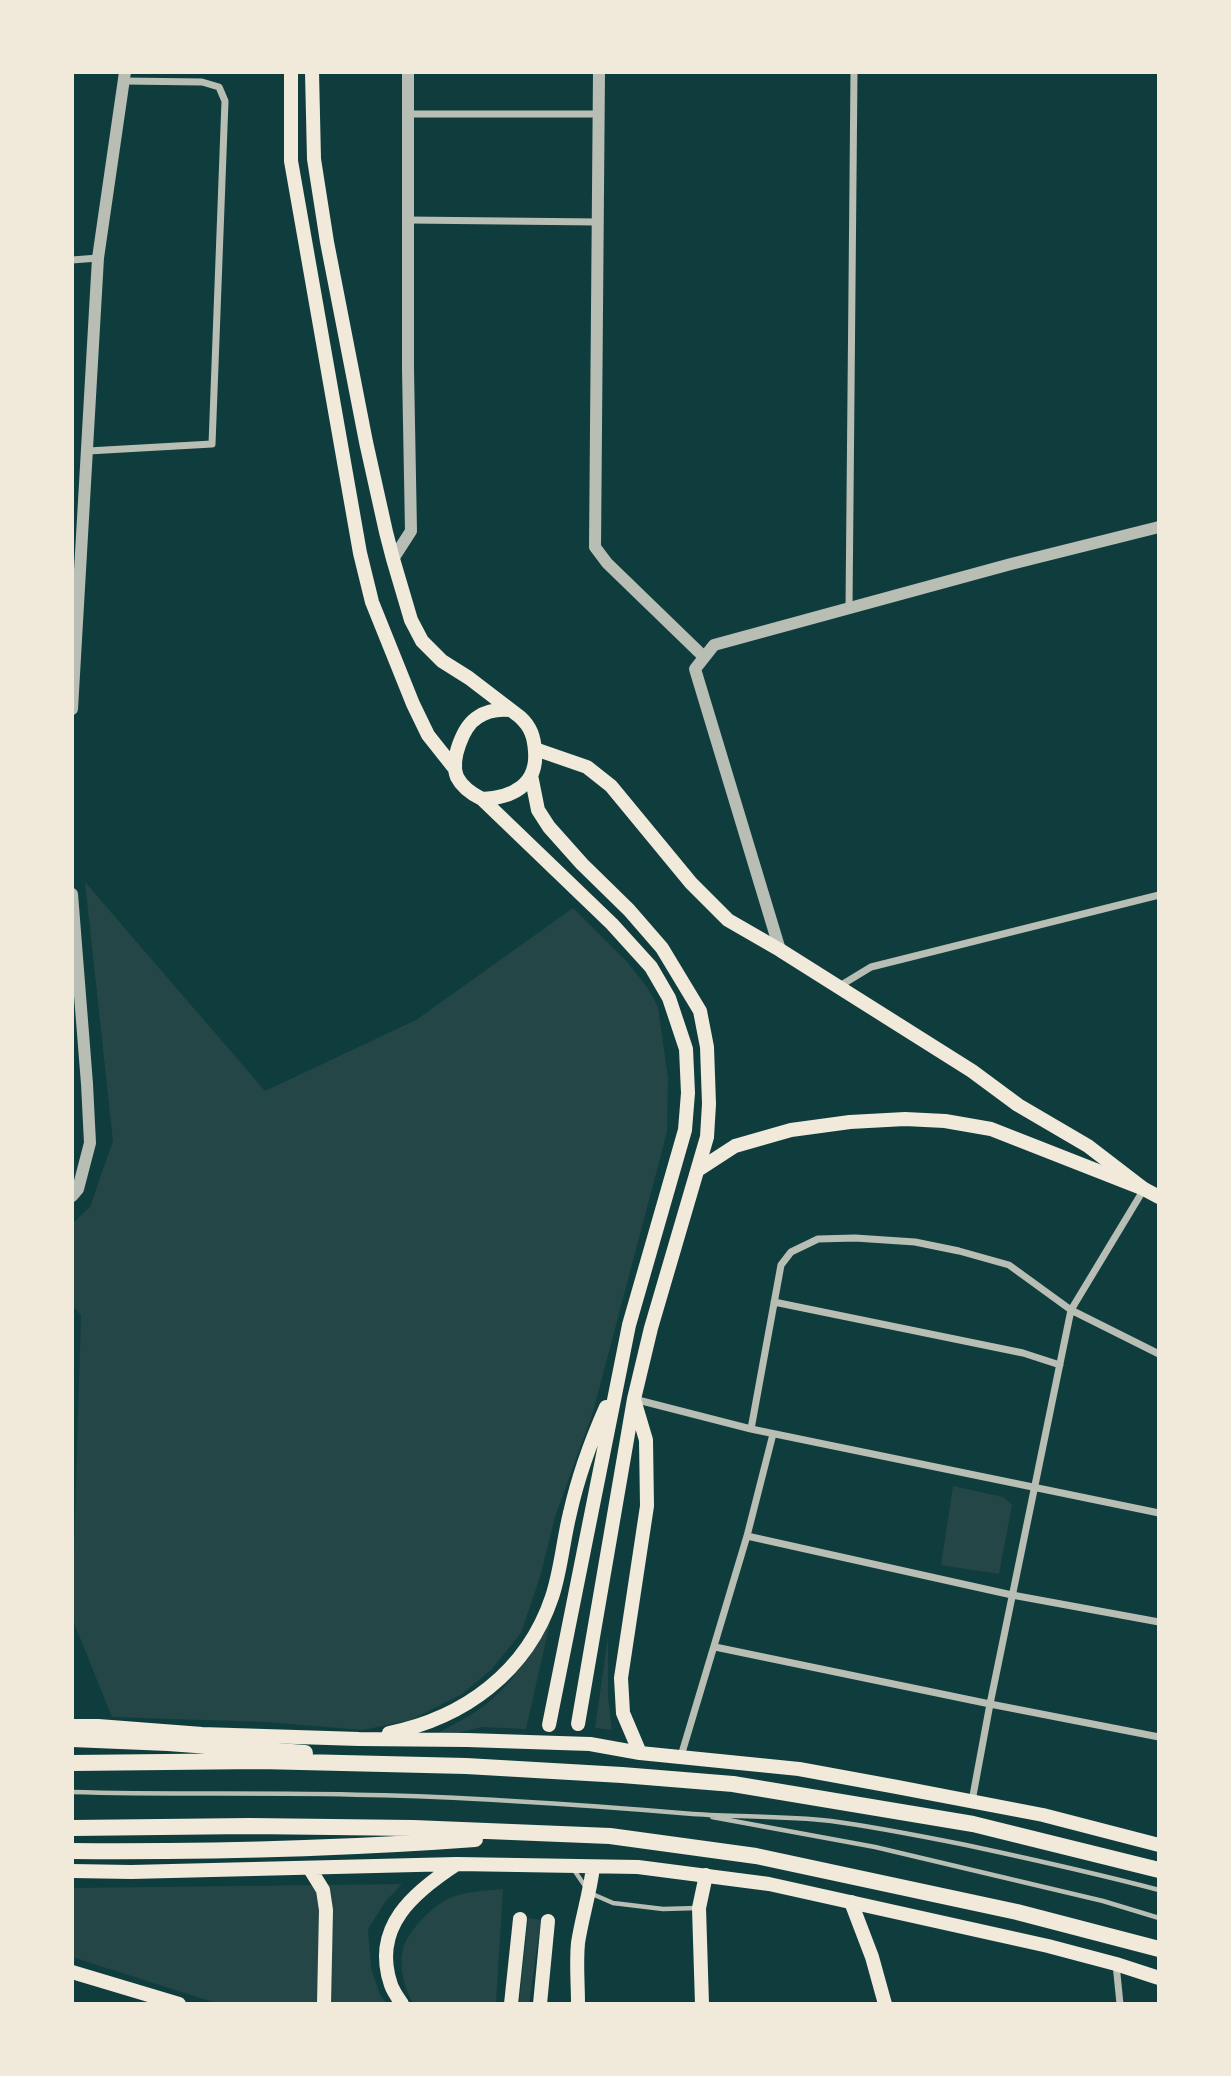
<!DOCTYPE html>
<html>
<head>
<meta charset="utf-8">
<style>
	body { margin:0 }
	#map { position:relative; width:1231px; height:2076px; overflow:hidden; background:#0f3d3e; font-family:Signika,sans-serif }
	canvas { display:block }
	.frame { position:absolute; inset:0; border:74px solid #f1e9da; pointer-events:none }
</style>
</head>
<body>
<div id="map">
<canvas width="1231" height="2076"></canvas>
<div class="frame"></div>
</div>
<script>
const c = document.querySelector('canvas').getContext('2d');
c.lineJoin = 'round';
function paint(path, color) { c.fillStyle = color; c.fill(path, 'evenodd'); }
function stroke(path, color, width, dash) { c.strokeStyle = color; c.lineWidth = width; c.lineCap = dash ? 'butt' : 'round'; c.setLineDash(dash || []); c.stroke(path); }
paint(new Path2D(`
	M 85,882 L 265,1091 L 416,1020 L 573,908 L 628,963 L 647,987 L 658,1007 L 668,1078 L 667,1132 L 593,1412 L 555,1517 L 540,1577 L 521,1633 L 491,1670 L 462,1694 L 411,1720 L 363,1730 L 265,1722 L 112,1717 L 72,1618 L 81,1315 L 72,1305 L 72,1224 L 90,1207 L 113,1141 Z
	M 953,1486 L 1003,1497 L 1012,1505 L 999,1574 L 941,1565 Z
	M 552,1614 L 526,1729 L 482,1727 L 455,1734 L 438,1733 C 452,1725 467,1718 480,1709 C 514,1684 533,1650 552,1614 Z
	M 608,1637 L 608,1697 L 612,1730 L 595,1728 Z
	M 402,1884 L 385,1902 L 368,1929 L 371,1968 L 380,1995 L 387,2004 L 219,2004 L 72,1957 L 72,1888 Z
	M 503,1889 L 496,2004 L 414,2004 C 404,1990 398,1963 404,1946 C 409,1931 430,1909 444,1901 C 461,1891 484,1891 503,1889 Z
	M 528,1918 L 541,1920 L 529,2004 L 519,2004 Z`), '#244646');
stroke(new Path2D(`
	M 72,1792 C 171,1795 270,1792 369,1795 C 477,1797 585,1805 693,1814 C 739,1817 785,1816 831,1821 C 876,1827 921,1836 966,1845 C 1031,1859 1095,1873 1159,1890
	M 712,1817 L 875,1847 L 1103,1901 L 1159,1918
	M 574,1870 L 585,1886
	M 590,1893 L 613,1903 L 663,1909 L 698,1908`), '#b8beb3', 4.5);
stroke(new Path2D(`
	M 408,114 L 599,114
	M 408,220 L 598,222
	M 72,260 L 98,258
	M 88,451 L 212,444 L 225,101 L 219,87 L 202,82 L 124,81
	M 849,607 L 854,72
	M 838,987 L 871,967 L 1159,895
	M 1144,1189 L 1071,1310 L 1159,1354
	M 774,1302 L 1023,1353 L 1060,1365
	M 634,1399 L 751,1429 L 1159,1513
	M 751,1429 L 781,1265 L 791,1252 L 818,1239 L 855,1238 L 915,1242 L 959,1251 L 1009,1265 L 1071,1310 L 990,1704 L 972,1801
	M 747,1536 L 1012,1595 L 1159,1622
	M 715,1647 L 990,1704 L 1159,1737
	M 681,1756 L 747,1536 L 773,1434
	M 1116,1964 L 1120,2004`), '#b8beb3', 7);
stroke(new Path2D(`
	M 599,72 L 595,547 L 607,563 L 704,657
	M 393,559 L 411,531 L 408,369 L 408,72
	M 72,709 L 98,258 L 125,72
	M 72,894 L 87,1084 L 90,1143 L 78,1189 L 72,1196
	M 780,950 L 695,669 L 714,645 L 1011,564 L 1159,527`), '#b8beb3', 12);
stroke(new Path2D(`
	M 535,749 L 587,767 L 611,786 L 691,883 L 728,920 L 780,950 L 972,1071 L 1018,1105 L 1088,1146 L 1144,1189 L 1159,1197
	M 851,1902 L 872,1957 L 885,2004
	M 72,1972 L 179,2004
	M 702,2004 L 699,1908 L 706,1875`), '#f1e9da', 14);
stroke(new Path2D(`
	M 291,72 L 291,161 L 360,553 L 372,602 L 413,704 L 428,735 L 455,769
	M 312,72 L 314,159 L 327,242 L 366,442 L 386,532 L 393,559 L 411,620 L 422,641 L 442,661 L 469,678 L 520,717 C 531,727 534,737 535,751 C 538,785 512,798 482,799
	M 510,710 C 499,709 488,710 478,717 C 463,726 450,760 457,777 C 462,787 472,794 482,799 L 612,924 L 651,967 L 669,998 L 686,1049 L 688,1093 L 685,1130 L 629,1325 L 549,1725
	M 531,775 L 538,810 L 549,827 L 582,864 L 629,910 L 662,948 L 700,1011 L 707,1047 L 709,1104 L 707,1137 L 651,1328 L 634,1399 L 578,1724
	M 698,1170 L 735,1146 L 791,1130 L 850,1122 L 905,1119 L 945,1121 L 991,1129 L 1144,1189
	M 635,1403 L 646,1440 L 647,1506 L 621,1678 L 623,1713 L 640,1753
	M 72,1726 L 98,1726 L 202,1734 L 359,1739 L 467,1740 L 590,1744 L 640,1753 L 799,1769 L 897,1787 L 1043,1815 L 1159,1845
	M 389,1733 C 464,1718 527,1672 552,1597 C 561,1570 563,1541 570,1513 C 578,1477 591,1441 606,1407
	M 310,1869 L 323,1890 L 326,1910 L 324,2004
	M 72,1871 L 131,1872 L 457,1864 L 638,1867 L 769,1884 L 1048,1946 L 1116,1964 L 1159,1978
	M 402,2004 C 398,1998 393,1991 391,1985 C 371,1927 414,1892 457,1864
	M 511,2004 L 520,1919
	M 540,2004 L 548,1921
	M 578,2004 C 578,1984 576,1963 578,1943 C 582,1917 590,1893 593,1867`), '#f1e9da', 14);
stroke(new Path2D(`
	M 72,1739 L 168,1743 L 305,1753
	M 72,1763 L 260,1761 L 466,1766 L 622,1775 L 733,1784 L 973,1824 L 1159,1870
	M 72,1828 L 250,1826 L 413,1828 L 610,1836 L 756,1856 L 1017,1912 L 1159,1949
	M 72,1851 C 206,1852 341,1849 475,1839`), '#f1e9da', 16);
</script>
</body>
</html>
